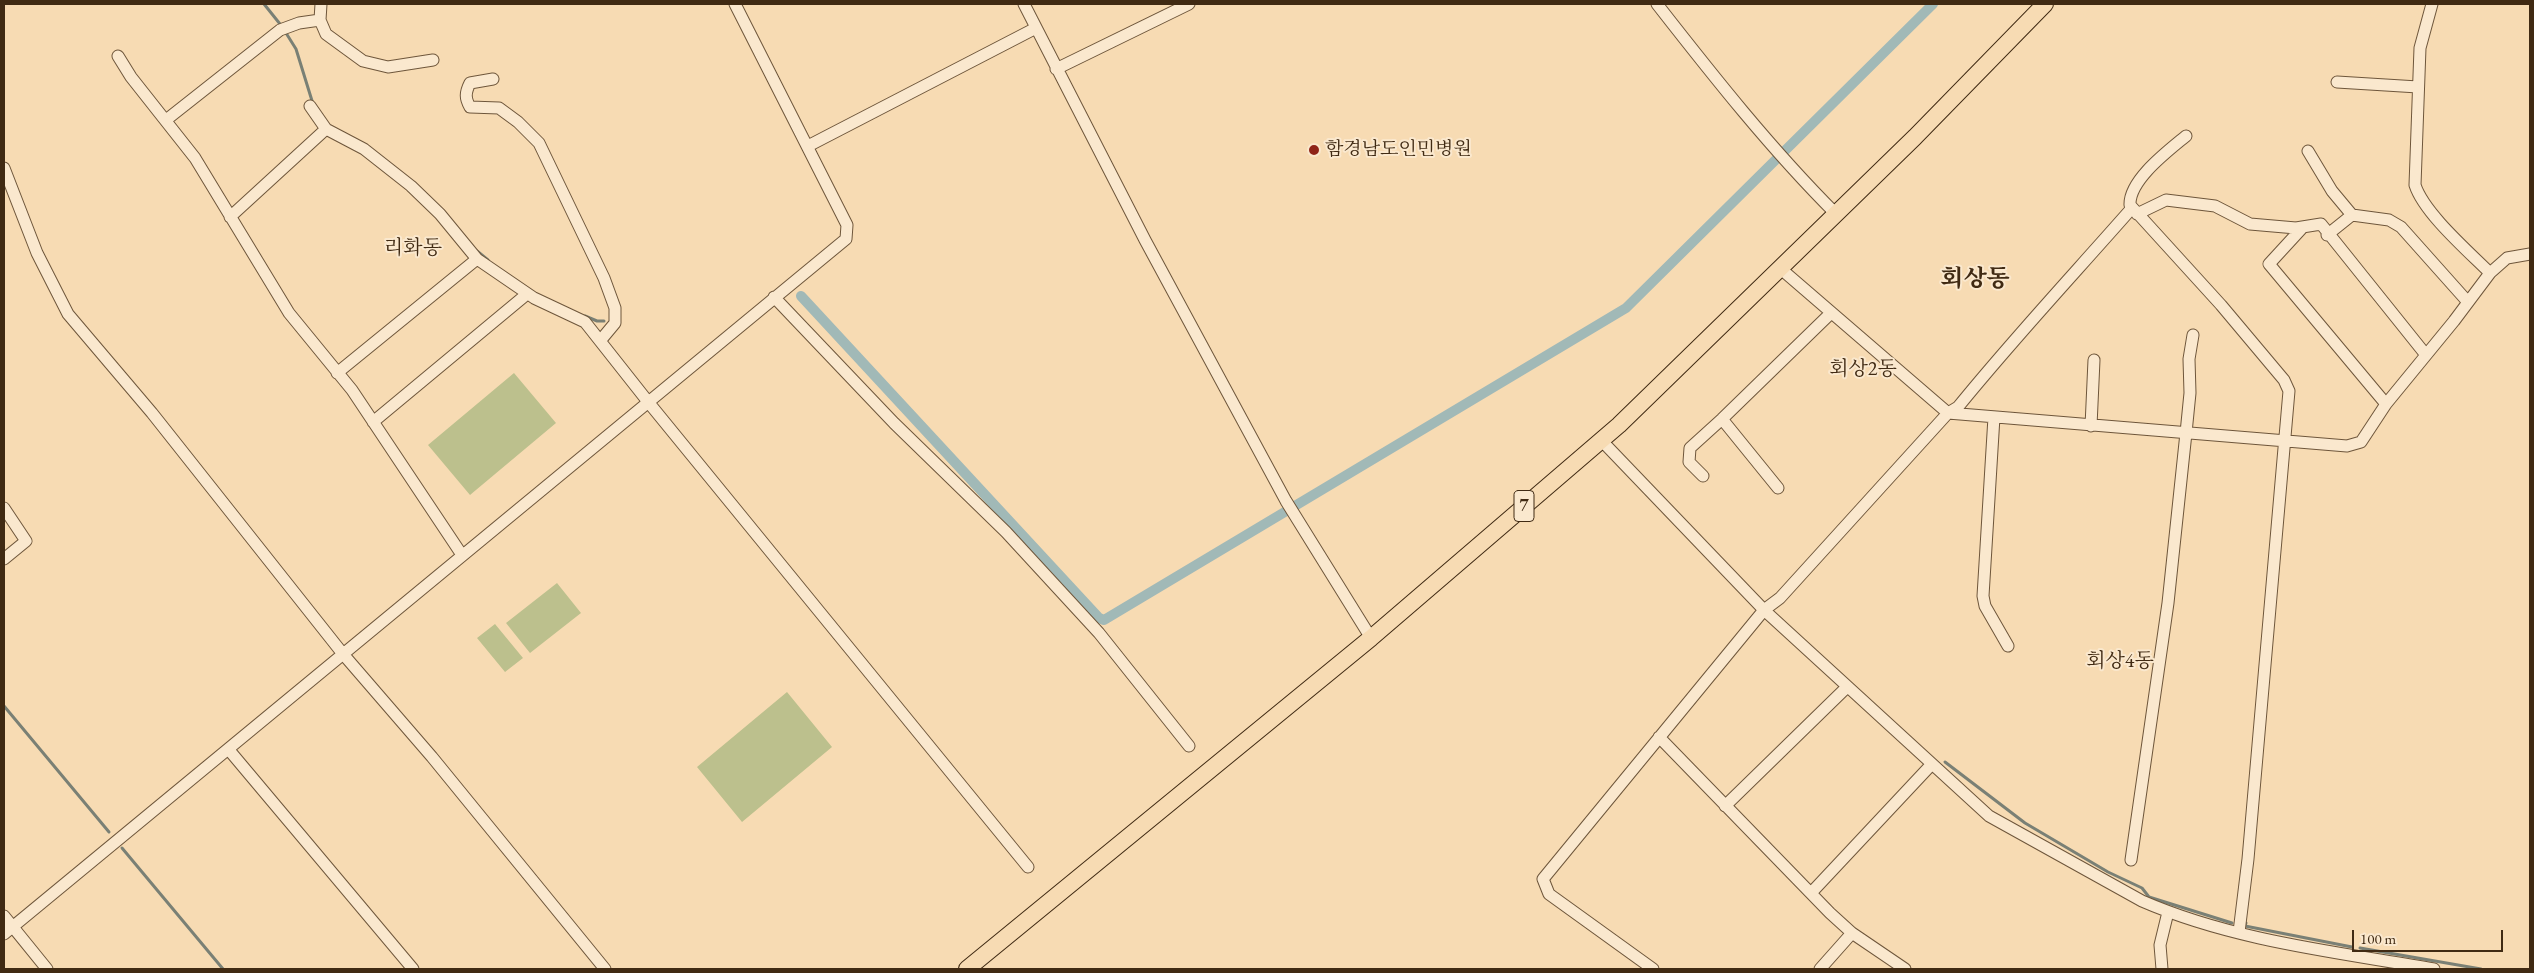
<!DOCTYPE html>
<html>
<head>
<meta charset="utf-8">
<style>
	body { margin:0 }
	#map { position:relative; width:2534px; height:973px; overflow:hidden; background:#f7dbb3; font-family:"EB Garamond",serif }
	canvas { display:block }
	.frame { position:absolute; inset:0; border:5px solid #402a13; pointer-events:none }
	.scale { position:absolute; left:2352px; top:930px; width:151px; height:22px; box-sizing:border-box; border:2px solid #402a13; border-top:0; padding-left:6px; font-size:15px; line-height:18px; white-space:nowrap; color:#402a13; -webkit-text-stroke:4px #fae8ce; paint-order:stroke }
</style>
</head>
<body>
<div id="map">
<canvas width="2534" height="973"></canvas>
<div class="frame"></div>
<div class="scale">100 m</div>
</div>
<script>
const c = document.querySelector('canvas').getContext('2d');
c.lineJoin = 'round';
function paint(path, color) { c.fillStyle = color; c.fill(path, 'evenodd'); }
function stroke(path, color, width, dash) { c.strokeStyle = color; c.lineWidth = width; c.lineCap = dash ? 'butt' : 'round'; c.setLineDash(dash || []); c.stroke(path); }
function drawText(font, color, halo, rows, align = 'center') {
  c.font = font + ' "EB Garamond","Noto Serif KR",serif'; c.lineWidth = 4; c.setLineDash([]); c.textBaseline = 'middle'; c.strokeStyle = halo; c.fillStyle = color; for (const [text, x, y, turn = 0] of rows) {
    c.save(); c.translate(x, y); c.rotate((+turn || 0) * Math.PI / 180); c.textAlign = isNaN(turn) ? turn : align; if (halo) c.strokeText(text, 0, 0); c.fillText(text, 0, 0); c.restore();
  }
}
paint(new Path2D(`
	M 514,373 L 556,423 L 470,495 L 428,445 Z
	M 557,583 L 581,613 L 530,653 L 506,623 Z
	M 495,624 L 523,658 L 505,672 L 477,638 Z
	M 787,692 L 832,747 L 742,822 L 697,767 Z`), '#bcc08d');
stroke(new Path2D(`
	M 264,4 L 280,24
	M 286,33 L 296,49 L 313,104
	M 477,251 L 488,260
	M 585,316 L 597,321 L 604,321
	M 4,706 L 109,832
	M 1945,762 L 2025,823 L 2108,872 L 2142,888 L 2149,897 L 2232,923
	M 122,848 L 223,969
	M 2246,923 L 2245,926 L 2352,947
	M 2360,948 L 2481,969`), '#7a8075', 3);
stroke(new Path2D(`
	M 801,296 L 1099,618 L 1104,620 L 1626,308 L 1933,4`), '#a1b9b7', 10);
const minor = new Path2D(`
	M 321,4 L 320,20 L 326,34 L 363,61 L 388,67 L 433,60
	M 1024,4 L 1145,240 L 1286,501 L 1371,638
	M 1657,4 C 1714,77 1771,149 1836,214
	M 2432,4 L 2420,48 L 2415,185 C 2424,213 2468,251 2490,273
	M 118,56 L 131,77 L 195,158 L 289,313 L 352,390 L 462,555
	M 1056,69 L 1189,4
	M 493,79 L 470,83 C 465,93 465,98 470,107 L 499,108 L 518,122 L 539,143 L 604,278 L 615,308 L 615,323 L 600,341
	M 2337,82 L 2418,87
	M 310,106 L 326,129 L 364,149 L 411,186 L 440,214 L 477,259 L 534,298 L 585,322 L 649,403 L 1028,867
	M 166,120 L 280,30 L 299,23 L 320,20
	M 2186,136 C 2168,151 2129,180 2130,205 L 2221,305 L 2284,380 L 2289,391 L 2248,859 L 2239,932
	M 808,146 L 1036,28
	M 2308,151 L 2332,191 L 2352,215 L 2389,220 L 2401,227 L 2467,301
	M 4,168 L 37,253 L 68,314 L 152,413 L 343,654 L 432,757 L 605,969
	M 2137,214 L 2166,200 L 2215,206 L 2250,224 L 2296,228 L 2321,224 L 2426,355
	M 230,217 L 326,129
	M 2303,227 L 2269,264 L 2386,404
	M 2327,235 L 2352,215
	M 1781,269 L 1948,413 L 2347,446 L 2361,442 L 2386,404 L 2454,321 L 2490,273 L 2507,258 L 2530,254
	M 774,297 L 894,423 L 1006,532 L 1099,633 L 1189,746
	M 337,373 L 477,259
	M 1994,417 L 1983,596 L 1985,606 L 2008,646
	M 1722,419 L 1778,488
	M 373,422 L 527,294
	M 2091,426 L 2094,360
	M 1601,440 L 1764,610 L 1989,816 L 2142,901 C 2234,941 2337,952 2434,969
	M 1703,476 L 1689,462 L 1690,448 L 1722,419 L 1831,313
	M 4,508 L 26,541 L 4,559
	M 1659,737 L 1830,913 L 1852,933 L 1905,969
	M 229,750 L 413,969
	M 1725,806 L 1847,687
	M 2131,860 L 2168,603 L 2186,433 L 2190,393 L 2189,359 L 2193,335
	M 1811,893 L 1931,765
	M 4,916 L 47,969
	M 4,934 L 846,239 L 847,225 L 735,4
	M 1653,969 L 1549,894 L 1543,879 L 1764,610 L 1780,598 L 1948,413 L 1958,407 C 2014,338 2074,274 2132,208
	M 1820,969 L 1852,933
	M 2162,969 L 2160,945 L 2168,912`);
const highway = new Path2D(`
	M 967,969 L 1371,638 L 1619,425 L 1915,137 L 2045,4`);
stroke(minor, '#6e563b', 13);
stroke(highway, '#402a13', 18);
stroke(minor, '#fae8ce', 11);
stroke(highway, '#f7dbb3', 16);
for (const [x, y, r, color] of [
	[1314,150,6,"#8f2418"]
]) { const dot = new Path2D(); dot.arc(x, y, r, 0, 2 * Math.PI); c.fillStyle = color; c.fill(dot); stroke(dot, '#fae8ce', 2); }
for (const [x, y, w] of [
	[1524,506,20]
]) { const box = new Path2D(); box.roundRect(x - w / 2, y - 15.5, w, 31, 4); c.fillStyle = '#fae8ce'; c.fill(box); stroke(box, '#402a13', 1); }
drawText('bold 18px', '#402a13', null, [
	["7",1524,506]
]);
drawText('19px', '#402a13', '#fae8ce', [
	["함경남도인민병원",1325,150]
], 'left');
drawText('20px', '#402a13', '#fae8ce', [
	["리화동",413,249],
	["회상2동",1863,370],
	["회상4동",2120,662]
]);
drawText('bold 24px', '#402a13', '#fae8ce', [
	["회상동",1975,279]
]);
</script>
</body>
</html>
